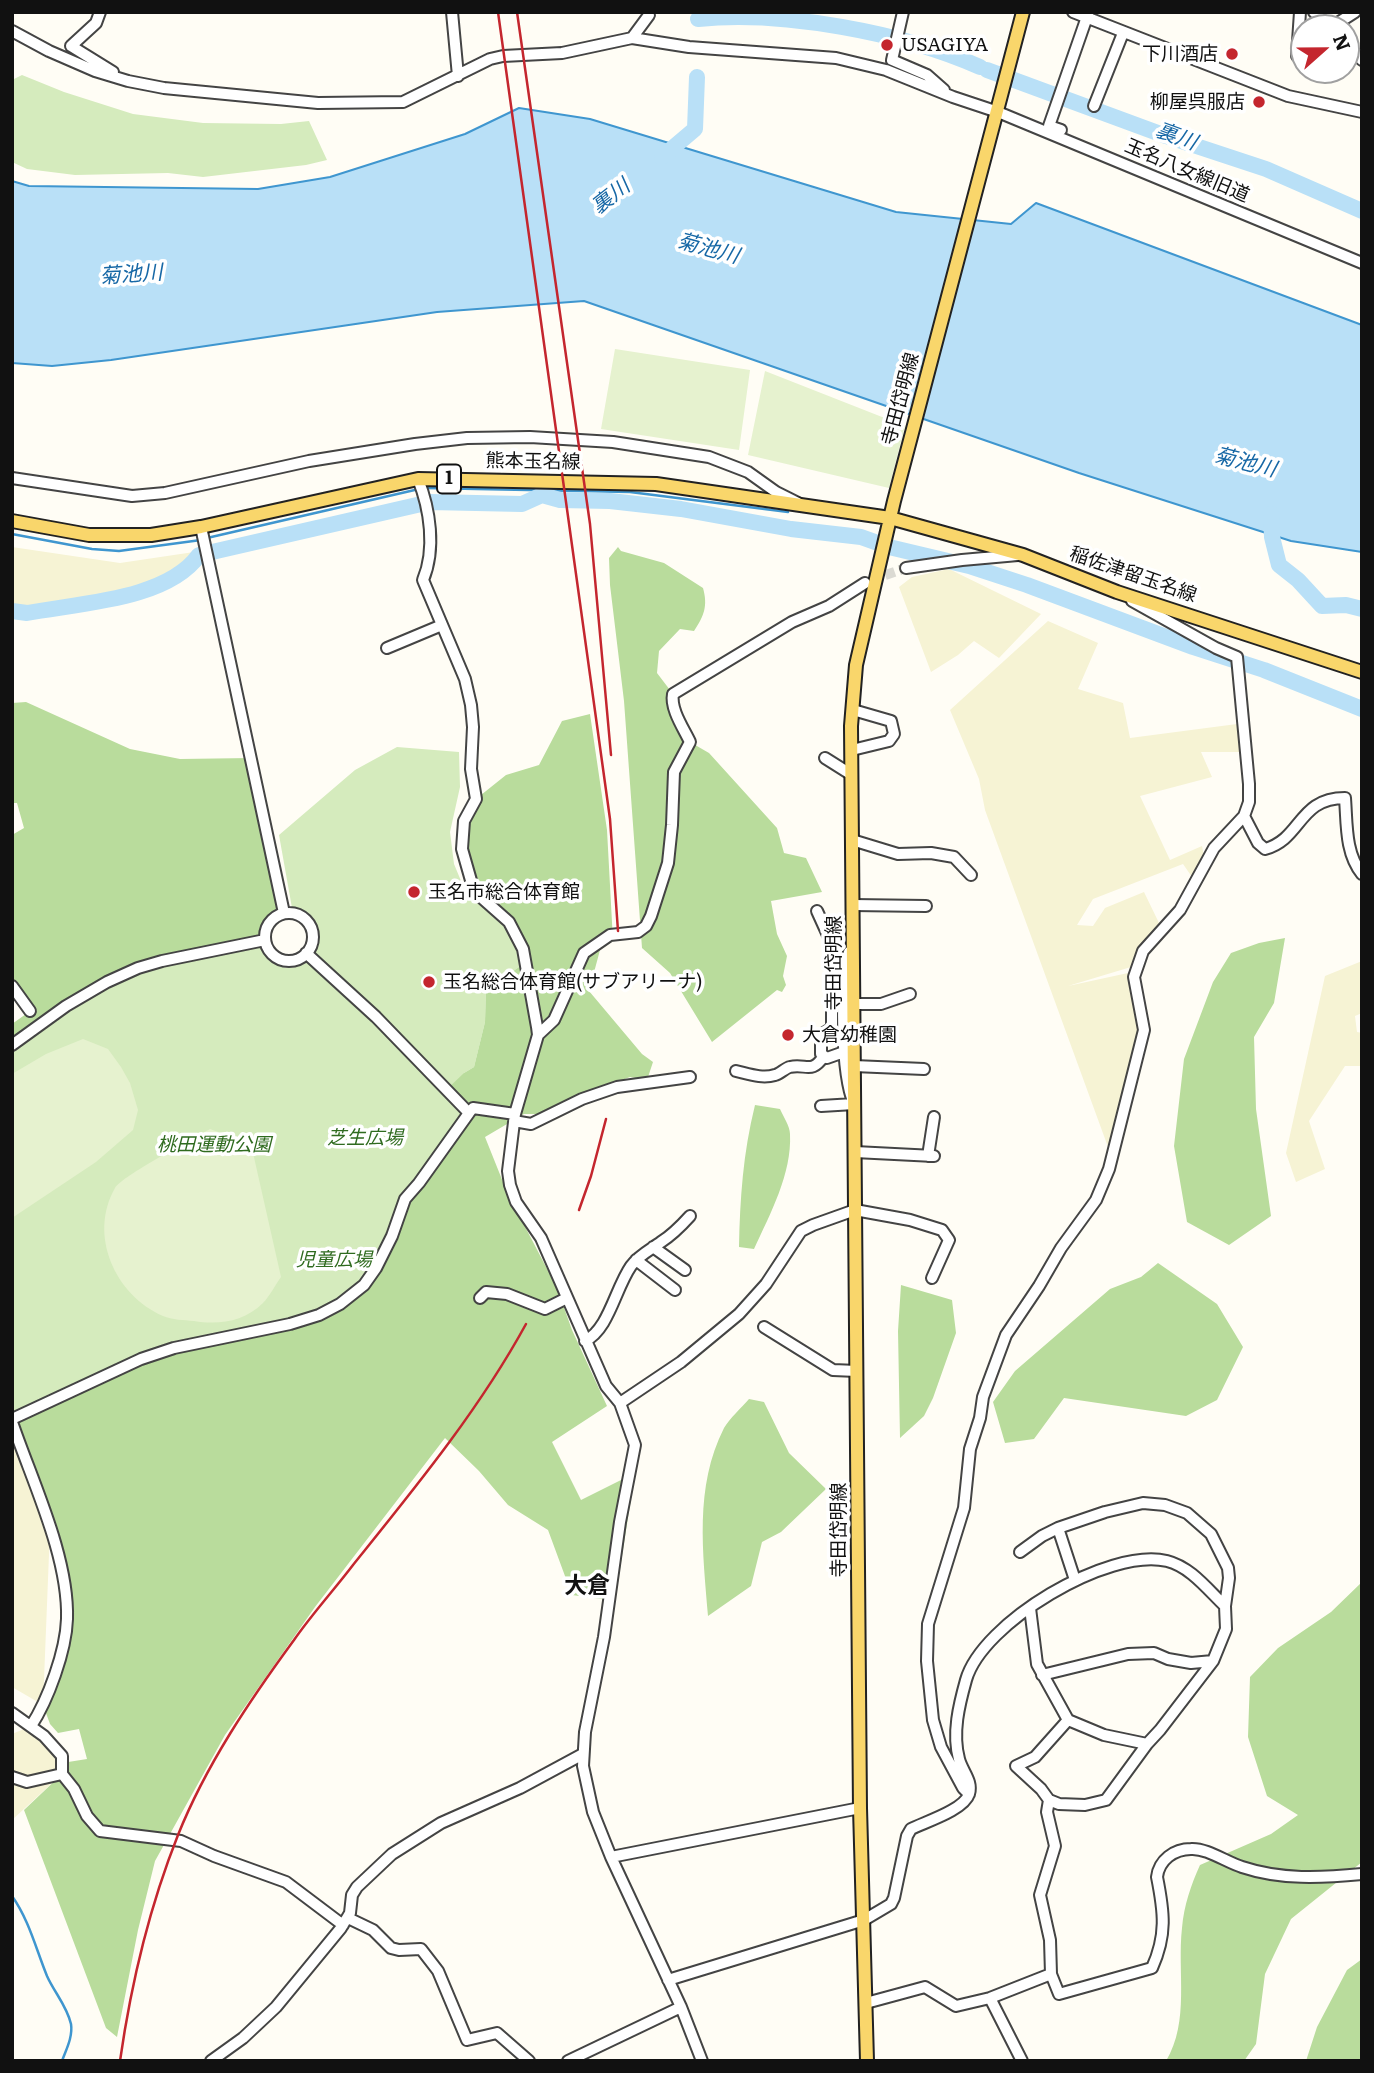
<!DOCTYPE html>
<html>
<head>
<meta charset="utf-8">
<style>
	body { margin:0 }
	#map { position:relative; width:1374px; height:2073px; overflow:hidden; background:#fffdf5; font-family:Literata,serif }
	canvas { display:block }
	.frame { position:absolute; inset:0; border:14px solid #111; pointer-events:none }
	.north { position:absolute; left:1290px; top:14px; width:70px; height:70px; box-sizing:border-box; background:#fff; border:2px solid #a0a0a0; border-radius:50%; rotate:69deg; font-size:19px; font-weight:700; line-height:28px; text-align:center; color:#111 }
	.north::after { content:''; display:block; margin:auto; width:24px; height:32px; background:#c4262e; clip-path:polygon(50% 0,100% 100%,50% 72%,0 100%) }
</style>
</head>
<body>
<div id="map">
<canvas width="1374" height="2073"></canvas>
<div class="frame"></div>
<div class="north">N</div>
</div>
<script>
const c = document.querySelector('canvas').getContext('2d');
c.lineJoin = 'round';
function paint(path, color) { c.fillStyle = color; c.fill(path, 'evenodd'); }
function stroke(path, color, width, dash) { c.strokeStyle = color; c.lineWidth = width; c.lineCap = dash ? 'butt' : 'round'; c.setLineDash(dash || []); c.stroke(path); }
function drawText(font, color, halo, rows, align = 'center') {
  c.font = font + ' Literata,"Noto Sans JP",serif'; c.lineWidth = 7; c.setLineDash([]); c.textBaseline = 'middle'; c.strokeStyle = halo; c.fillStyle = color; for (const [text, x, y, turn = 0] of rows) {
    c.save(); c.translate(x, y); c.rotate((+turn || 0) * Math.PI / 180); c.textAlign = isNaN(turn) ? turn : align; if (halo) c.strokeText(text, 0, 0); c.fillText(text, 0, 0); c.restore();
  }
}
paint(new Path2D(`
	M 12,547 L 120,563 L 194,552 L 184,566 L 156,583 L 116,592 L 23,608 L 12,607 Z
	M 949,569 L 1041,614 L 999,658 L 974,641 L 958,655 L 931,672 L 899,587 L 912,577 Z
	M 1048,621 L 1098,643 L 1078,689 L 1123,703 L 1130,738 L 1237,724 L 1242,752 L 1201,752 L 1212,777 L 1140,796 L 1170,860 L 1202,846 L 1204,856 L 1192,877 L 1183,864 L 1093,899 L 1077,925 L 1093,926 L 1105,908 L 1144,892 L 1159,923 L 1131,967 L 1068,986 L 1128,973 L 1138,1029 L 1108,1147 L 985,810 L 979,779 L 950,710 Z
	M 1362,961 L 1362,1013 L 1355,1016 L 1357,1032 L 1362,1033 L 1362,1066 L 1345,1066 L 1309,1121 L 1325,1169 L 1296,1182 L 1286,1153 L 1325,976 Z
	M 12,1422 L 50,1529 L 43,1705 L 12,1687 Z
	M 31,1726 L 62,1756 L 62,1774 L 12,1820 L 12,1734 Z`), '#f6f3d4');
paint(new Path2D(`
	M 22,75 L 64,92 L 133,114 L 203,123 L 281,124 L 309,121 L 327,160 L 306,165 L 203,177 L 168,173 L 75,175 L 27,169 L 12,162 L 12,80 Z
	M 397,747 L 459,752 L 460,787 L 450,832 L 454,864 L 466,893 L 509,922 L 523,949 L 519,967 L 486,990 L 485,1022 L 474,1067 L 464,1073 L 462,1129 L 378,1266 L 340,1304 L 12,1419 L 12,1042 L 133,971 L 261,944 C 274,988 332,964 316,927 C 311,916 303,910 292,908 L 279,835 L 355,770 Z`), '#d5ebbd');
paint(new Path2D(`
	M 618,547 L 621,551 L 664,563 L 703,588 C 708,606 704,616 694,631 L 680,629 L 659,651 L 657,673 L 673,694 L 690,742 L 709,753 L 777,828 L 784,853 L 806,858 L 822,892 L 771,901 L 777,934 L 787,956 L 783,976 L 786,985 L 782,992 L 777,990 L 712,1042 L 670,973 L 642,948 L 624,701 L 610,585 L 609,558 Z
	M 26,702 L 130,749 L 180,759 L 251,758 L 283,909 C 271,915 264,922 264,937 L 121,976 L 12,1045 L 12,1024 L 33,1009 L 12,977 L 12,907 L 14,906 L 12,835 L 24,828 L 17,803 L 12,803 L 12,703 Z
	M 590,714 L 607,830 L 613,941 L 600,950 L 589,991 L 642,1054 L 653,1062 L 647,1080 L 630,1077 L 569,1100 L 544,1114 L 524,1114 L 485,1137 L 507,1192 L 557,1288 L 572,1330 L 607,1406 L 552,1442 L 581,1500 L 635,1473 L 615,1601 L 572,1595 L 548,1530 L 508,1505 L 479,1471 L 445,1438 L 315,1607 L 225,1735 L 155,1861 L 138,1930 L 117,2037 L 106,2028 L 24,1810 L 62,1774 L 62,1763 L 87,1759 L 79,1729 L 58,1733 L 50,1724 L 43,1705 L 67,1621 L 65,1585 L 12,1422 L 141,1359 L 332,1309 L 369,1278 L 399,1216 L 462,1129 L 461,1113 L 442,1094 L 464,1073 L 474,1067 L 485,1022 L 486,990 L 519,967 L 523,949 L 509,922 L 474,891 L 462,849 L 464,821 L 476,799 L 506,775 L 539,765 L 562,721 Z
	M 1285,938 L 1274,1003 L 1254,1037 L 1256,1109 L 1271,1216 L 1229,1245 L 1187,1222 L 1174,1146 L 1184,1059 L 1213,982 L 1231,953 L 1259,943 Z
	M 755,1105 L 780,1109 C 783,1116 790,1126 790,1134 C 792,1174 770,1214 754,1249 L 739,1247 C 740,1199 743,1153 755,1105 Z
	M 1158,1263 L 1217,1304 L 1243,1347 L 1217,1400 L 1186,1416 L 1064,1398 L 1034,1439 L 1005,1443 L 993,1402 L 1015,1371 L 1110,1289 L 1141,1277 Z
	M 901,1285 L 952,1300 L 956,1333 L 933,1398 L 924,1416 L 900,1438 L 898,1331 Z
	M 749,1399 L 764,1402 L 789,1453 L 826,1489 L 781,1532 L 762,1542 L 751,1586 L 708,1616 C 703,1553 694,1487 724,1428 C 730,1418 741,1408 749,1399 Z
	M 1362,1582 L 1362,1862 L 1291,1919 L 1265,1974 L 1256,2044 L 1244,2061 L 1166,2061 C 1190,2021 1177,1972 1182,1928 C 1184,1905 1191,1885 1200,1865 L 1271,1834 L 1298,1815 L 1267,1796 L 1248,1737 L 1250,1677 L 1278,1648 L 1331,1612 Z
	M 1362,1959 L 1362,2061 L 1306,2061 L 1317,2027 L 1347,1970 Z`), '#b9dc9c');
paint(new Path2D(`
	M 615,349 L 750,370 L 739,450 L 601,429 Z
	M 765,371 L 905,426 L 889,488 L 748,455 Z
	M 83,1039 L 108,1049 L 121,1067 L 130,1083 L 138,1110 L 133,1130 L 96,1162 L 12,1218 L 12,1074 L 46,1054 Z
	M 210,1129 L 251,1144 L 281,1277 C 275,1285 270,1296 263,1303 C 244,1322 218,1325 194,1321 C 184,1320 172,1320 163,1316 C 115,1295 88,1235 115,1188 C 122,1176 194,1138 210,1129 Z`), '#e6f2cf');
const water = new Path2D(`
	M 519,108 L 590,119 L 896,212 L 1011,224 L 1036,203 L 1362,325 L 1362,552 L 1291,541 L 1079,473 L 584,301 L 437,312 L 111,360 L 52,366 L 12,363 L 12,181 L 29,186 L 258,189 L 330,177 L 465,134 Z`);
paint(water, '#b9e0f7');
stroke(water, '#3f96cf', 2);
stroke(new Path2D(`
	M 426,488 L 630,492 L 788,512
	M 12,534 L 92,549 L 119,551 L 201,540
	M 207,538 L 419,489
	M 12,1896 C 29,1920 36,1949 47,1976 C 54,1992 67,2006 71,2024 C 73,2037 66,2050 62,2061`), '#3f96cf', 2.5);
stroke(new Path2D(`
	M 698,19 C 781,10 904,33 980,67
	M 987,70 L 1166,136 L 1266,169 L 1362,211
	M 662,157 L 695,129 L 697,77
	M 1271,514 L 1272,537 L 1279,565 L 1298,580 L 1322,606 L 1346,605 L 1362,609
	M 12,611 L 27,613 C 79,603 167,600 199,555 L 430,502 L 522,504 L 542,495 L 560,500 L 610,501 L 681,509 L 791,529 L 861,537 L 889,547 L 969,566 L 1027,585 L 1193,647 L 1264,670 L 1362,709`), '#b9e0f7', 16);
stroke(new Path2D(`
	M 871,580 L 906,568`), '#dbdad3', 10, [10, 5]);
const minor = new Path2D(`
	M 100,12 L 96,23 L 71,46 L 113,72
	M 452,12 L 458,76
	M 903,12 L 892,60 L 927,75 L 944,90
	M 1073,12 L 1288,96 L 1362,112
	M 1314,12 L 1330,28
	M 1330,28 L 1355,12
	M 12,31 L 49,51 L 95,71 L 128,81 L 164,88 L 318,103 L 403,102 L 490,59 L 503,56 L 562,53 L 632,38 L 689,47 L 836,58 L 886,70 L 953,97 L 998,112 L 1362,263
	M 632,38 L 649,15 L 648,12
	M 1346,45 L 1362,60
	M 1297,56 L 1300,12
	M 1094,106 L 1123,33
	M 1061,130 L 1049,126 L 1088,14
	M 12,478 L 132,496 L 165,493 L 309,461 L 415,444 L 467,438 L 530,437 L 613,442 L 709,457 L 748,472 L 776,492 L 798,503
	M 418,479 C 430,509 436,549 423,580 L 465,679 L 471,705 L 473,727 L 471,769 L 476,799 L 464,821 L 462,849 L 474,891 L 509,922 L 523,949 L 537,1027 L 538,1035 L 515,1114 L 508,1171 L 510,1185 L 516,1202 L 541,1238 L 606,1386 L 620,1403 L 635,1445 L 620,1522 L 604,1637 L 585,1732 L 583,1766 L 593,1812 L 611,1857 L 681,2007 L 702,2061
	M 201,527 L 284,913
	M 906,568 L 962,560 L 1018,555
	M 387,648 L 442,625
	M 852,750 L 889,741 L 894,734 L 891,721 L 853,710
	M 825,758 L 852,775
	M 1244,816 L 1258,843 L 1265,849 C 1302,839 1298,798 1345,798 C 1347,824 1345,853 1362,874
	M 852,840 L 898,854 L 931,853 L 954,857 L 971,875
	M 853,905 L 926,906
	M 817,911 L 832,944 L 832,1028
	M265 937a24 24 0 1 1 48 0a24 24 0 1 1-48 0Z
	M 12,986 L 30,1011
	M 854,1004 L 881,1004 L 910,994
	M 832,1028 L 821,1035 L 821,1054 L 827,1058 L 844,1052
	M 538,1035 L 554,1020 L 584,953 L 610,935 L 638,932 L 646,926 L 651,916 L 668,863 L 672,825 L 674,772 L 690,742 C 684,729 670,709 673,694 L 792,622 L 829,606 L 865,583
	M 12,1045 L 66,1006 L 107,982 L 138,968 L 162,961 L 265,940
	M 854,1066 L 924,1069
	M 736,1071 C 749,1074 762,1079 775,1075 C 780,1074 785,1068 790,1067 C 806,1063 811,1075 824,1056
	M 821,1106 L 854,1104 C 841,1073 840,985 849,952
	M 469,1113 L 473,1108 L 515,1114
	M 514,1121 L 531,1124 L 582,1099 L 617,1087 L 690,1077
	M 855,1152 L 934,1156
	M 928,1156 L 934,1117
	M 653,1247 L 685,1270
	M 636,1260 L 675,1290
	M 480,1298 L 486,1292 L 507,1294 L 545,1309 L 567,1298
	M 764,1327 L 833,1370 L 857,1371
	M 585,1341 C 609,1329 615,1289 631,1266 C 639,1255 650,1250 661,1242 C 672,1235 681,1226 690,1216
	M 620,1403 L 681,1362 L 739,1314 L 766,1284 L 801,1231 L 813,1225 L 855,1210 L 910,1220 L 942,1230 L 949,1240 L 932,1278
	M 12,1419 L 141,1359 L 174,1348 L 290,1324 L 319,1315 L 340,1304 L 364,1285 L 376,1268 L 392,1236 L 405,1199 L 419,1183 L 469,1113 L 376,1017 L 306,953
	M 12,1422 C 32,1481 69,1557 67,1619 C 66,1651 48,1700 31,1726
	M 1058,1528 L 1075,1580
	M 1020,1552 L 1042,1536 L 1058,1528 L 1105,1512 L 1143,1503 L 1165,1505 L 1187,1513 L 1211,1534 L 1228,1568 L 1229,1578 L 1225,1606 L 1226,1629 L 1213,1661 L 1160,1730 L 1147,1744 L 1106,1800 L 1085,1805 L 1059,1804 L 1049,1800 L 1041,1789 L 1016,1766 L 1035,1757 L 1068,1720
	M 1030,1608 L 1037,1664 L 1068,1720 L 1104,1735 L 1147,1744
	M 1042,1675 L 1128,1654 L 1154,1653 L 1168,1659 L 1191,1663 L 1213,1661
	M 12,1713 L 44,1736 L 62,1756 L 62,1774 L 74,1789 L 87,1816 L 100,1831 L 181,1841 L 214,1856 L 286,1882 L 343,1925
	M 12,1777 L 27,1782 L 62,1774
	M 969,1794 L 963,1788 L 941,1747 L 933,1720 L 927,1661 L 928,1624 L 964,1508 L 970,1449 L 980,1418 L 983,1397 L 1006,1335 L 1039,1286 L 1061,1248 L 1096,1200 L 1109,1169 L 1144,1030 L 1134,977 L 1143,951 L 1180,910 L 1214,848 L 1244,816 L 1249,802 L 1249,784 L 1237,657 L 1216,648 L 1132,601
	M 1049,1800 L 1047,1812 L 1055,1846 L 1040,1895 L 1050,1940 L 1051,1974 L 1059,1994 L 1152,1968 C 1167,1935 1164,1912 1157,1877 C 1159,1860 1174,1849 1191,1849 C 1207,1848 1226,1862 1242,1867 C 1281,1880 1321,1878 1362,1874
	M 611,1857 L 860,1808
	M 348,1918 L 373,1930 L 391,1948 L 399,1950 L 421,1949 L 438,1971 L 467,2040 L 497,2033 L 529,2061
	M 668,1980 L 864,1920 L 891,1904 L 894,1898 L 907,1836 L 911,1829 C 925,1822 964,1810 969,1794 C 973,1781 962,1771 959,1759 C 952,1733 959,1705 966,1680 C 982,1623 1108,1547 1167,1561 C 1191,1567 1208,1590 1225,1606
	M 990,1998 L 1022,2061
	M 866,2003 L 925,1987 L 956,2006 L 990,1998 L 1051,1974
	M 211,2061 L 243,2038 L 276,2007 L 341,1928 L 350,1913 L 352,1895 L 357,1887 L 392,1854 L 441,1823 L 520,1788 L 583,1754
	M 568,2061 L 681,2007`);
const major = new Path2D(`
	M 12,521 L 89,535 L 151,535 L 201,527 L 418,479 L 656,484 L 890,518 L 1023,555 L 1117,592 L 1362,672
	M 867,2061 L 860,1808 L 851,726 L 856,665 L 894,501 L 1023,12`);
stroke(minor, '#444', 14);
stroke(major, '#222', 16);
stroke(minor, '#fff', 10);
stroke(major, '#f9d66b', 12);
stroke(new Path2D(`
	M 498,12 L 610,819 L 618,931
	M 517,12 L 590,524 L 611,755
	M 579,1210 L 591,1176 L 606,1119
	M 120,2061 C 131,1984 149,1908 178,1835 C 206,1765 250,1700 294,1640 C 312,1614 334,1590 353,1565 C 415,1488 479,1410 526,1324`), '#c4262e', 2.5);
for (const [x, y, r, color] of [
	[887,45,7,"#c4262e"],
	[1232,54,7,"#c4262e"],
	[1259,102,7,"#c4262e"],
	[414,892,7,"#c4262e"],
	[429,982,7,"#c4262e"],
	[788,1035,7,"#c4262e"]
]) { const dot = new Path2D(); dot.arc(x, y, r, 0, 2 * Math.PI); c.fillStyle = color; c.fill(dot); stroke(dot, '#fff', 2.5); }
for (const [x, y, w] of [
	[449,479,24]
]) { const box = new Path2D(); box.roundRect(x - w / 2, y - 14.5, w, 29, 5); c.fillStyle = '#fff'; c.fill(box); stroke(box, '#111', 2); }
drawText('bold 18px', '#111', null, [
	["1",449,479]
]);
drawText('19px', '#111', '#fff', [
	["USAGIYA",901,45],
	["下川酒店",1218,54,"right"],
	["柳屋呉服店",1245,102,"right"],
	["玉名市総合体育館",428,892],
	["玉名総合体育館(サブアリーナ)",443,982],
	["大倉幼稚園",802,1035]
], 'left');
drawText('19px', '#111', '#fff', [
	["玉名八女線旧道",1187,171,23],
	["寺田岱明線",901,399,-75],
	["熊本玉名線",533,462,1],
	["稲佐津留玉名線",1133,575,19],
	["寺田岱明線",834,963,-90],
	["寺田岱明線",839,1530,-90]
]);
drawText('italic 19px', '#2f6b1f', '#fff', [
	["芝生広場",365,1138],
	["桃田運動公園",214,1145],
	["児童広場",334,1260]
]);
drawText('italic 21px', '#1768a6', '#fff', [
	["裏川",1176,137,20],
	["裏川",611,197,-38],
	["菊池川",708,249,15],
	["菊池川",131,275,-4],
	["菊池川",1245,463,14]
]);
drawText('bold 23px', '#111', '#fff', [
	["大倉",587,1586]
]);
</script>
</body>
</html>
